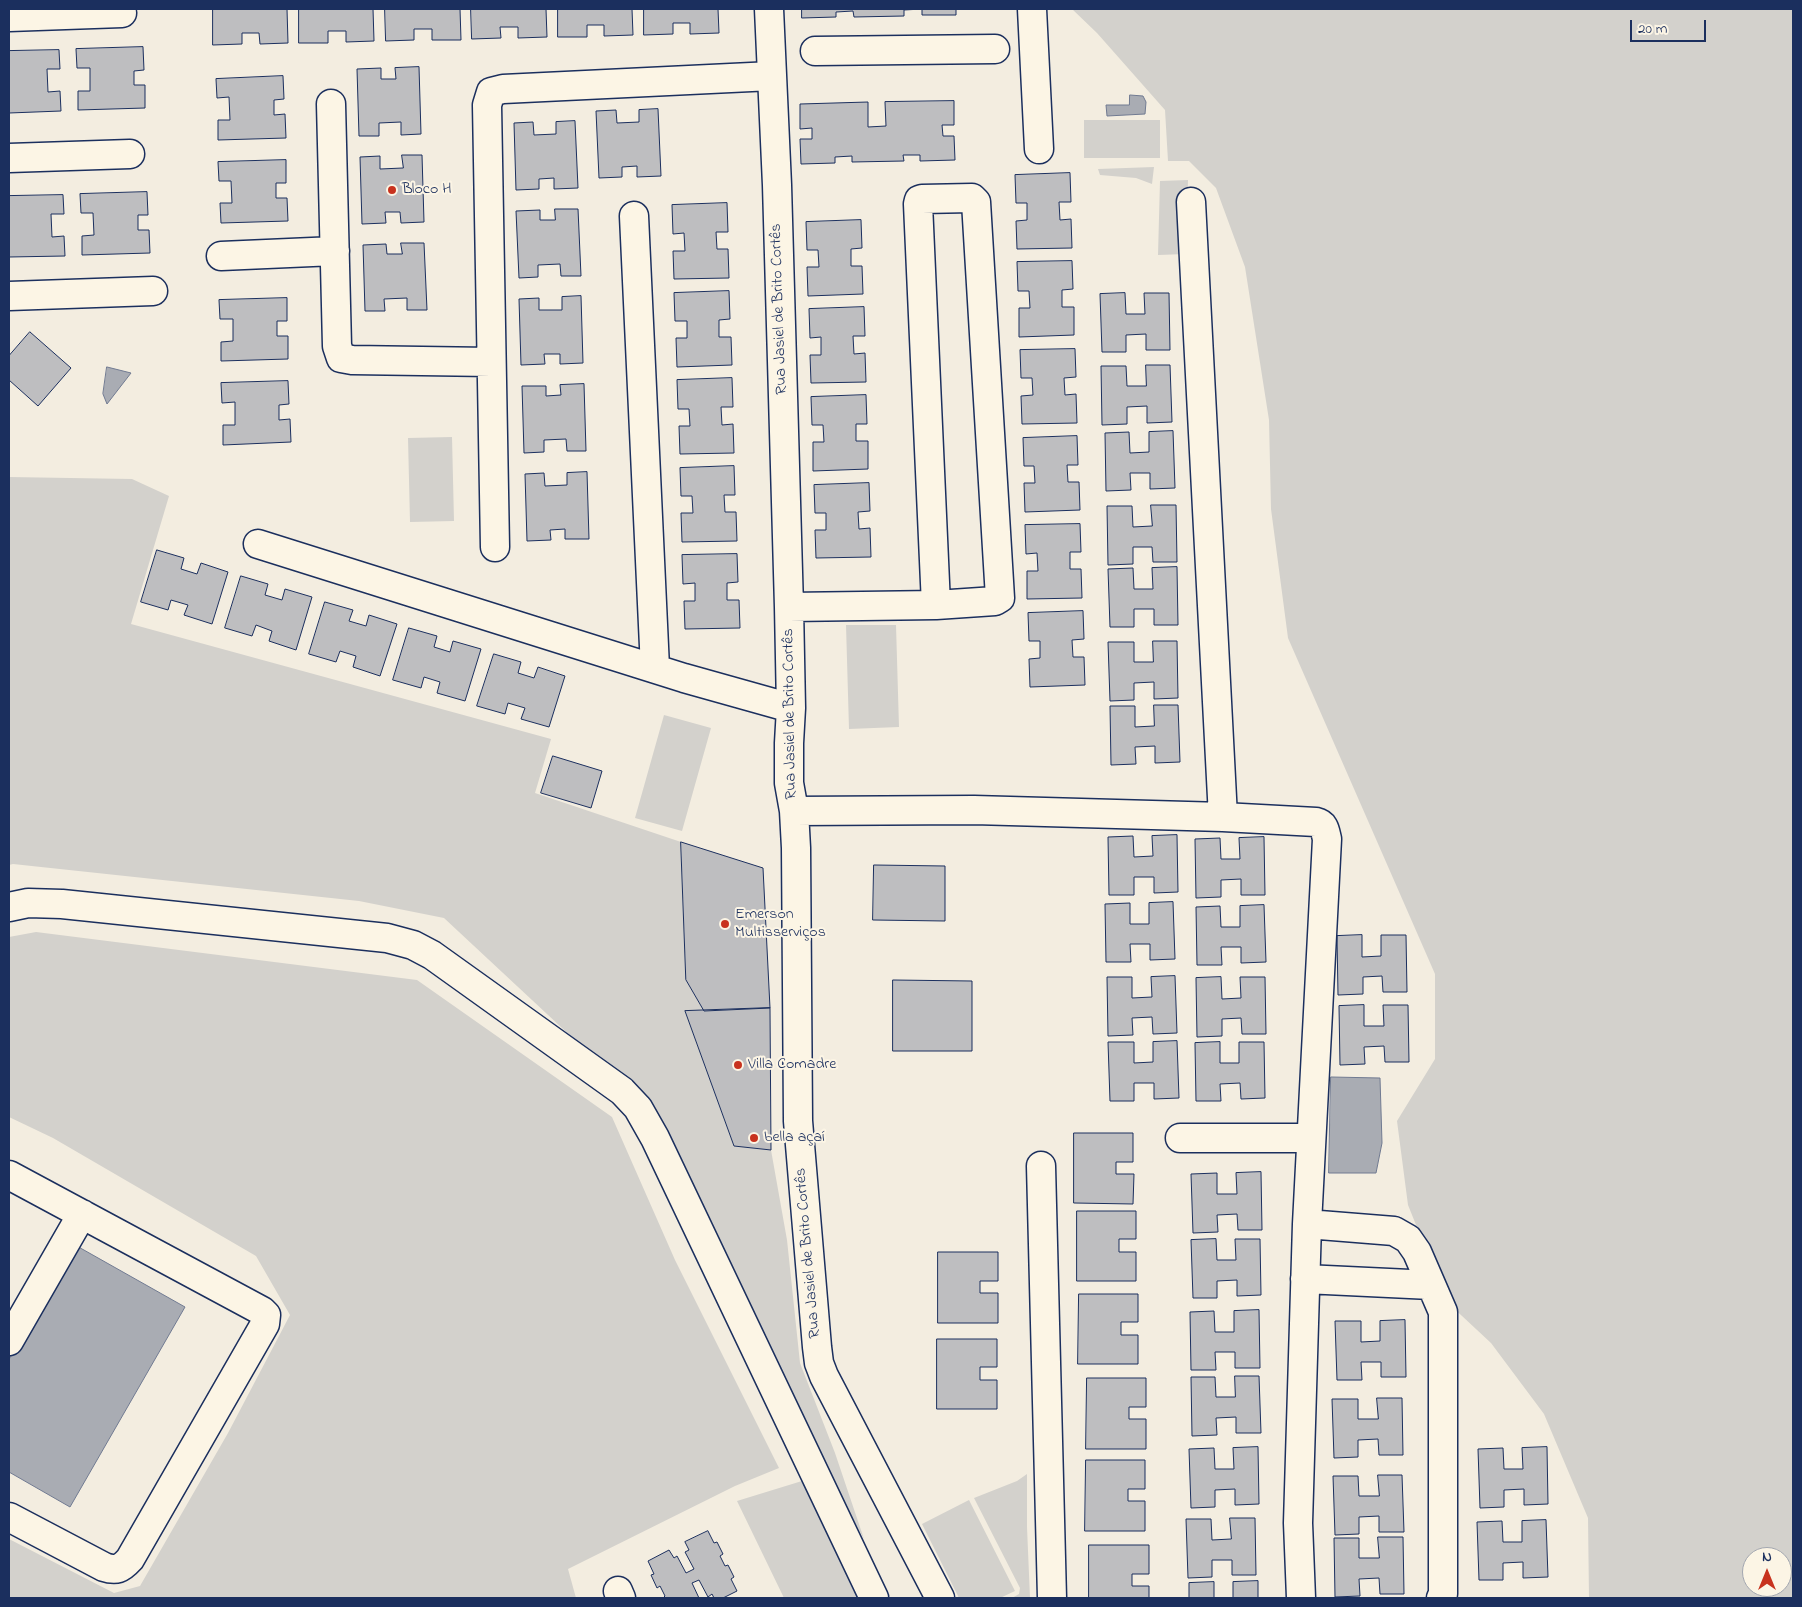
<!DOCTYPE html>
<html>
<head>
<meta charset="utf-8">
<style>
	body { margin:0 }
	#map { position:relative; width:1802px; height:1607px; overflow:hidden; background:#f3ede0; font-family:"Indie Flower",sans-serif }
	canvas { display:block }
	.frame { position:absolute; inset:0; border:10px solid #1b2f5e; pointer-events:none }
	.north { position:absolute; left:1742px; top:1547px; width:50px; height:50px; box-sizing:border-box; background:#fcf5e5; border:1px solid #a2a6af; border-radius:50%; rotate:0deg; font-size:14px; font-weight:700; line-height:20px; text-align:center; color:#1b2f5e }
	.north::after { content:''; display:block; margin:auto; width:18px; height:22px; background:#c8321e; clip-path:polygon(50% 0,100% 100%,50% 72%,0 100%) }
	.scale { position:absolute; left:1630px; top:20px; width:76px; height:22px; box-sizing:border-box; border:2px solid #1b2f5e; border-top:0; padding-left:6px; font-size:15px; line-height:18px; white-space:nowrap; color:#1b2f5e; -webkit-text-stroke:4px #fcf5e5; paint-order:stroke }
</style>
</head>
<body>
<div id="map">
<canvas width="1802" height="1607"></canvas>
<div class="frame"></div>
<div class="north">N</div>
<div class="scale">20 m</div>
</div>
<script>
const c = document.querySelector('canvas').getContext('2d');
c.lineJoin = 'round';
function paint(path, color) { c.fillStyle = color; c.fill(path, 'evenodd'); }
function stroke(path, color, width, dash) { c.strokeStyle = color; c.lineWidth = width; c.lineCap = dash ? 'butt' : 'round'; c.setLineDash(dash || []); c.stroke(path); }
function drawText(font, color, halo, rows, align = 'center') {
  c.font = font + ' "Indie Flower",sans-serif'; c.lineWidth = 4; c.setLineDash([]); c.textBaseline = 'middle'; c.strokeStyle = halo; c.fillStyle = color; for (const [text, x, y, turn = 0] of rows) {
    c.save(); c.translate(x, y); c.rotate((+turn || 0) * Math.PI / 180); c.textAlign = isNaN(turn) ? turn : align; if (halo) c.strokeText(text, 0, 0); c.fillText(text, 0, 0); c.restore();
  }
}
paint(new Path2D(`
	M 1072,9 L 1793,9 L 1793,1598 L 1589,1598 L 1588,1518 L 1544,1414 L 1491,1343 L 1447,1302 L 1408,1205 L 1397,1121 L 1435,1059 L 1435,974 L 1288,638 L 1271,509 L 1269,420 L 1245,267 L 1216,188 L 1189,161 L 1168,161 L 1165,110 L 1097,33 ZM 1752,1557 L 1782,1557 L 1782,1587 L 1752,1587 Z
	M 1084,120 L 1160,120 L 1160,158 L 1084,158 Z
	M 1154,167 L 1152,184 L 1136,178 L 1100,175 L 1098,169 Z
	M 1188,180 L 1186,254 L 1158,255 L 1160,181 Z
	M 452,437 L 454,521 L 410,522 L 408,438 Z
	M 9,477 L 132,479 L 169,496 L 131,624 L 551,739 L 535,793 L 681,842 L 686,980 L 704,1011 L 685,1011 L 734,1146 L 771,1150 L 787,1240 L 800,1363 L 835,1453 L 864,1539 L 810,1442 L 650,1110 L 444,918 L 359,901 L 13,864 L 9,865 Z
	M 846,625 L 896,625 L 899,727 L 849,729 Z
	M 664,715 L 711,728 L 682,831 L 635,818 Z
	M 36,932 L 417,980 L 612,1117 L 675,1260 L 779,1468 L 735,1486 L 568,1569 L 576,1598 L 9,1598 L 9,1539 L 114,1593 L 140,1586 L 228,1433 L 290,1315 L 256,1256 L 53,1138 L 9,1117 L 9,937 Z
	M 1027,1474 L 1027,1527 L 1030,1598 L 1012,1598 L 1019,1594 L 1020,1588 L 974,1498 L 1017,1481 Z
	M 802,1481 L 861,1598 L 784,1598 L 737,1501 Z
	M 969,1500 L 1015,1591 L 1000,1598 L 959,1598 L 922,1524 Z`), '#d3d1cc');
const water = new Path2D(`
	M 1130,95 L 1143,96 L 1146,102 L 1145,114 L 1107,116 L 1106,105 L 1129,105 Z
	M 107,367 L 131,373 L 107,404 L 103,394 Z
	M 1331,1077 L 1380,1078 L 1382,1143 L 1376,1173 L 1329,1173 Z
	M 75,1245 L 185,1307 L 70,1507 L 9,1472 L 9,1360 Z`);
paint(water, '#a9acb3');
stroke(water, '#707a91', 1);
const building = new Path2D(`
	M 213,9 L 287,9 L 288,43 L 260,44 L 259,33 L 242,33 L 242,44 L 213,45 Z
	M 299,9 L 373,9 L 374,41 L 346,42 L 346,31 L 328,31 L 328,43 L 299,43 Z
	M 385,9 L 460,9 L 461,40 L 432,40 L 432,29 L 414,29 L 414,40 L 386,41 Z
	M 471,9 L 546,9 L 547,37 L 518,38 L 518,27 L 500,27 L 501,38 L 472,39 Z
	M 558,9 L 632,9 L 633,35 L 604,36 L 604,25 L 587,25 L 587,37 L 558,37 Z
	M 644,9 L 718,9 L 719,33 L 690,34 L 690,23 L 673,23 L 673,34 L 644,35 Z
	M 802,9 L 956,9 L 956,15 L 922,15 L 922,9 L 904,10 L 904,16 L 854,17 L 853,11 L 836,12 L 836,17 L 802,18 Z
	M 143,47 L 144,70 L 134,71 L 134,85 L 145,85 L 145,108 L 78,110 L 78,91 L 90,91 L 90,68 L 77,68 L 76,49 Z
	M 59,50 L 60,69 L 47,69 L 48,92 L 60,91 L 61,111 L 9,113 L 9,51 Z
	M 419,67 L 421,134 L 401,135 L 401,122 L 379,123 L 379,136 L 359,136 L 357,69 L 381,68 L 381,79 L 396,79 L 395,68 Z
	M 283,76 L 284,99 L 274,100 L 274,115 L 285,114 L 286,138 L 218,140 L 218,120 L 230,120 L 229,97 L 217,98 L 216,79 Z
	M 954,101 L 954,125 L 942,125 L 943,136 L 954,136 L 955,160 L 920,161 L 920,155 L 903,155 L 904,161 L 852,162 L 852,156 L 835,157 L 835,163 L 801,164 L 800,139 L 812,139 L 812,128 L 800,129 L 800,104 L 868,102 L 868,127 L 886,126 L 885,102 Z
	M 658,109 L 661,176 L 637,177 L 637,166 L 622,167 L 622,177 L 599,178 L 596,111 L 616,110 L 617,123 L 639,122 L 639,110 Z
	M 575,121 L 578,188 L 554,189 L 554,178 L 539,179 L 539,189 L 516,190 L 514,123 L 533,122 L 534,135 L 556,134 L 556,122 Z
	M 402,155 L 422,155 L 424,222 L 401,223 L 400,212 L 385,212 L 386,223 L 362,224 L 360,157 L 380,156 L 380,169 L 403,168 Z
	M 286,160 L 286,183 L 276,183 L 276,198 L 287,198 L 288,221 L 221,223 L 220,203 L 232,203 L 231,181 L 219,181 L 218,162 Z
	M 1070,173 L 1071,202 L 1059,202 L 1060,220 L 1071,219 L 1072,248 L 1017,249 L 1016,221 L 1027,220 L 1027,203 L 1016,203 L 1015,175 Z
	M 147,192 L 148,215 L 138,215 L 138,230 L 149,230 L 150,253 L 82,255 L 82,236 L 94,235 L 93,213 L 81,213 L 80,194 Z
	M 63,195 L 64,214 L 51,214 L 52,237 L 64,236 L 65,256 L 9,257 L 9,196 Z
	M 727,203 L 728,232 L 716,232 L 717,249 L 728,249 L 729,278 L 674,279 L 673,251 L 685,251 L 684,233 L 673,234 L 672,205 Z
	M 555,209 L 578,209 L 581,276 L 561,276 L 560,264 L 538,265 L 538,277 L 519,278 L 516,211 L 540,210 L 540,220 L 555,220 Z
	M 861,220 L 862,248 L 851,249 L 851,266 L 862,266 L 863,294 L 808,296 L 807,267 L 819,267 L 818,250 L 807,250 L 806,222 Z
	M 401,243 L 424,243 L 427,310 L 407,310 L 407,298 L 384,299 L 385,311 L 365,311 L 363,245 L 386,244 L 387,254 L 402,254 Z
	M 1072,261 L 1073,289 L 1062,290 L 1062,307 L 1074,307 L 1074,335 L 1019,337 L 1019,308 L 1030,308 L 1029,291 L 1018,291 L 1017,262 Z
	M 729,291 L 730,319 L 719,320 L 719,337 L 731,337 L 732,365 L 677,367 L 676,338 L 687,338 L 687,321 L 675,321 L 674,293 Z
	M 1125,293 L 1126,314 L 1145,314 L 1144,293 L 1169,293 L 1170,350 L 1146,350 L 1146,334 L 1126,335 L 1126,352 L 1102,352 L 1100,294 Z
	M 581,296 L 583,363 L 560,364 L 560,354 L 544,354 L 545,364 L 521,365 L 519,299 L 539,298 L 539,310 L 562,310 L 562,297 Z
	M 287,298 L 287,321 L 277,321 L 277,336 L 288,336 L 288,359 L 221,361 L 221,342 L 233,341 L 233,319 L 220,319 L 219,300 Z
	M 864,307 L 865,336 L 853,336 L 854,354 L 865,353 L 866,382 L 811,383 L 810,355 L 821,355 L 821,337 L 810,338 L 809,309 Z
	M 30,332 L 71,368 L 38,406 L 9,380 L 9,356 Z
	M 1075,349 L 1076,377 L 1064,378 L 1065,395 L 1076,394 L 1077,423 L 1022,424 L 1021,396 L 1033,395 L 1032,378 L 1021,378 L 1020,350 Z
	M 1146,365 L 1170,365 L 1172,422 L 1147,423 L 1147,406 L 1127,407 L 1127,424 L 1102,425 L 1101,366 L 1126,366 L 1127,386 L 1146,386 Z
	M 732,378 L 733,407 L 721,407 L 722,425 L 733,424 L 734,453 L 680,454 L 679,426 L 690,426 L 689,409 L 678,409 L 677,380 Z
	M 288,381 L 289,404 L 279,405 L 279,420 L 290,419 L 291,442 L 223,445 L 223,425 L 235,425 L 235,402 L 222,403 L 221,383 Z
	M 584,384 L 586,451 L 567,451 L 566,439 L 544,440 L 544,452 L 524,453 L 522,386 L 546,386 L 546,396 L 561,395 L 560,385 Z
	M 866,395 L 867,424 L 856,424 L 856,441 L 868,441 L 868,469 L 813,471 L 813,442 L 824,442 L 823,425 L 812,425 L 811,397 Z
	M 1173,431 L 1175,488 L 1150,489 L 1150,473 L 1130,473 L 1131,490 L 1106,491 L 1105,433 L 1129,432 L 1130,453 L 1149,452 L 1149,432 Z
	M 1077,436 L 1078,465 L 1067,465 L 1068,482 L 1079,482 L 1080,510 L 1025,512 L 1024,483 L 1035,483 L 1034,466 L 1024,466 L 1023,438 Z
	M 734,466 L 735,495 L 724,495 L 725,512 L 736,512 L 737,541 L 682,542 L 681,513 L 693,513 L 692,496 L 681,496 L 680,468 Z
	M 587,472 L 589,539 L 565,539 L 565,529 L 550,530 L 551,540 L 527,541 L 525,474 L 544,473 L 545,486 L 567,485 L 567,473 Z
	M 869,483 L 870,511 L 858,512 L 859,529 L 870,528 L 871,557 L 816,558 L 815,530 L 826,530 L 826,513 L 815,513 L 814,485 Z
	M 1151,505 L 1176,505 L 1177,562 L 1153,562 L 1152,547 L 1133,547 L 1133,564 L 1108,565 L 1107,506 L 1132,506 L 1133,527 L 1152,526 Z
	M 1080,524 L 1081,552 L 1070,552 L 1070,569 L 1081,569 L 1082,598 L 1027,599 L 1027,571 L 1038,571 L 1037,553 L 1026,554 L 1025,525 Z
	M 157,550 L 184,558 L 181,569 L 197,574 L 201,563 L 228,572 L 212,624 L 184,615 L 188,605 L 171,600 L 168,610 L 141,602 Z
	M 737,554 L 738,582 L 727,583 L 727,600 L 739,600 L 740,628 L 685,629 L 684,601 L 695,601 L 695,583 L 683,584 L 682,555 Z
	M 1177,567 L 1178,625 L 1154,625 L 1154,609 L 1134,609 L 1134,627 L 1110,627 L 1108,569 L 1133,568 L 1134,589 L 1153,589 L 1152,568 Z
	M 241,576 L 268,584 L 265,595 L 282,600 L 285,589 L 312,597 L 296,650 L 269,641 L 272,631 L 256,625 L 252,636 L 225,628 Z
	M 325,602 L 353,610 L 349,621 L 366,626 L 369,615 L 397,624 L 380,676 L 353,667 L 356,656 L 340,651 L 336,662 L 309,654 Z
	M 1083,611 L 1084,639 L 1072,640 L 1073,657 L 1084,657 L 1085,685 L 1030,687 L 1029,659 L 1040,658 L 1040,641 L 1029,641 L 1028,613 Z
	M 409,628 L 437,636 L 434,647 L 450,652 L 453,641 L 481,649 L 465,701 L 437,693 L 440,682 L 424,677 L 421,688 L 393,680 Z
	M 1153,641 L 1177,641 L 1178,698 L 1154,699 L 1154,682 L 1134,683 L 1134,700 L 1110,701 L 1108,642 L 1134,642 L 1134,662 L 1153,662 Z
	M 494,654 L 521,662 L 518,673 L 534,678 L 538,667 L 565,676 L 549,727 L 521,719 L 525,708 L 508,703 L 505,714 L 477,706 Z
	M 1154,705 L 1178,705 L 1180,762 L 1155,763 L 1155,746 L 1135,747 L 1136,764 L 1111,765 L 1110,706 L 1135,706 L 1135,727 L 1154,726 Z
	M 553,756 L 602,771 L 591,808 L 541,793 Z
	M 1177,835 L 1178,892 L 1154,893 L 1154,877 L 1134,877 L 1134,895 L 1109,895 L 1108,837 L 1133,836 L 1134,857 L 1153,856 L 1152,836 Z
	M 1264,837 L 1265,895 L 1241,895 L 1241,879 L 1221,880 L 1221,897 L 1196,898 L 1195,839 L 1220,838 L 1221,859 L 1240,859 L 1239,838 Z
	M 681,842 L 763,868 L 770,1008 L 704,1011 L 686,980 Z
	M 874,865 L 945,866 L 945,921 L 873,920 Z
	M 1173,902 L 1175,959 L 1150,960 L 1150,944 L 1130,944 L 1131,962 L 1106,962 L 1105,904 L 1130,903 L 1130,924 L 1149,924 L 1149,903 Z
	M 1264,905 L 1266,962 L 1241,963 L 1241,947 L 1221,947 L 1222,965 L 1197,965 L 1196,907 L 1220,906 L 1221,927 L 1240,927 L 1240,906 Z
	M 1362,935 L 1362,957 L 1381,956 L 1381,935 L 1406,935 L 1407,992 L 1383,992 L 1382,976 L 1363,977 L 1363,994 L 1338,995 L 1337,936 Z
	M 1175,976 L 1177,1033 L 1153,1034 L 1152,1017 L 1132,1018 L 1133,1035 L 1108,1036 L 1107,977 L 1132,977 L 1132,998 L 1152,997 L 1151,977 Z
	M 1221,977 L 1222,999 L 1241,998 L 1240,977 L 1265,977 L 1266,1034 L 1242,1034 L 1241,1018 L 1222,1019 L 1222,1036 L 1197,1037 L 1196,978 Z
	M 893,980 L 972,981 L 972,1051 L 893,1051 Z
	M 1364,1005 L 1364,1026 L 1384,1026 L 1383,1005 L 1408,1005 L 1409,1062 L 1385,1062 L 1384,1046 L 1364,1047 L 1365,1064 L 1340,1065 L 1339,1006 Z
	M 770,1008 L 771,1150 L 734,1146 L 685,1011 Z
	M 1177,1041 L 1179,1098 L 1154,1099 L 1154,1083 L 1134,1083 L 1134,1101 L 1110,1101 L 1108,1042 L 1134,1042 L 1134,1063 L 1153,1062 L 1153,1042 Z
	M 1220,1042 L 1220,1063 L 1239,1063 L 1239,1042 L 1264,1042 L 1265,1098 L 1241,1099 L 1240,1083 L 1220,1084 L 1221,1101 L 1196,1101 L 1195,1043 Z
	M 1074,1133 L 1133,1133 L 1133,1162 L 1116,1162 L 1116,1174 L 1134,1174 L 1133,1204 L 1074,1203 Z
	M 1261,1172 L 1262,1230 L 1238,1230 L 1237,1214 L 1217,1215 L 1218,1232 L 1193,1233 L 1191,1174 L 1217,1173 L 1217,1194 L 1237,1194 L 1236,1173 Z
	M 1077,1211 L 1136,1211 L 1136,1239 L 1119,1239 L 1119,1252 L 1136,1252 L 1136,1281 L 1077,1281 Z
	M 1216,1239 L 1217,1260 L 1236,1260 L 1235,1239 L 1260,1239 L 1261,1295 L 1237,1296 L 1237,1280 L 1217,1281 L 1217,1298 L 1193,1298 L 1191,1240 Z
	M 938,1252 L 998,1252 L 998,1281 L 980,1281 L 980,1293 L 998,1293 L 998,1323 L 938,1323 Z
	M 1079,1294 L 1138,1294 L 1138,1322 L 1121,1322 L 1121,1335 L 1138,1335 L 1138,1364 L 1078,1364 Z
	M 1259,1310 L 1260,1368 L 1235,1368 L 1235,1352 L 1215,1352 L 1216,1370 L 1191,1370 L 1190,1312 L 1214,1311 L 1215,1332 L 1234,1332 L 1234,1311 Z
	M 1405,1320 L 1406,1377 L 1381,1377 L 1381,1362 L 1361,1362 L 1362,1380 L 1337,1380 L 1335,1321 L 1361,1321 L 1361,1342 L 1380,1341 L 1380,1321 Z
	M 937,1339 L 997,1339 L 997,1367 L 980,1367 L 980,1380 L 997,1380 L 997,1409 L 937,1409 Z
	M 1235,1376 L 1259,1376 L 1261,1433 L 1236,1433 L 1236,1417 L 1216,1418 L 1217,1435 L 1192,1436 L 1191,1377 L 1215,1377 L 1216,1397 L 1235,1397 Z
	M 1087,1378 L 1146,1378 L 1146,1407 L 1129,1407 L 1129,1419 L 1146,1419 L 1146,1449 L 1086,1449 Z
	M 1377,1398 L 1402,1398 L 1403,1455 L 1379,1455 L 1378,1439 L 1358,1440 L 1358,1457 L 1334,1458 L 1332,1399 L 1358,1399 L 1358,1419 L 1378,1419 Z
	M 1258,1447 L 1259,1504 L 1235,1505 L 1235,1489 L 1215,1490 L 1215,1507 L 1191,1508 L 1189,1449 L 1214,1448 L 1215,1469 L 1234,1469 L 1233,1448 Z
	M 1547,1447 L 1548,1504 L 1524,1505 L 1524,1489 L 1504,1490 L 1504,1507 L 1480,1508 L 1478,1449 L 1503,1448 L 1504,1469 L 1523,1469 L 1522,1448 Z
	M 1086,1460 L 1145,1460 L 1145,1489 L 1128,1489 L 1128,1501 L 1145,1501 L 1145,1531 L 1085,1531 Z
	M 1378,1475 L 1402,1475 L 1404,1532 L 1379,1532 L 1379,1516 L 1359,1517 L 1359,1534 L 1335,1535 L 1333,1476 L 1358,1476 L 1359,1496 L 1379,1496 Z
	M 1230,1518 L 1255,1518 L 1256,1575 L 1232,1575 L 1232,1560 L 1212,1560 L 1212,1577 L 1188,1578 L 1186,1519 L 1211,1519 L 1212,1540 L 1231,1539 Z
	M 1546,1520 L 1548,1577 L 1523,1578 L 1523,1562 L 1503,1563 L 1503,1580 L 1479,1580 L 1477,1522 L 1502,1521 L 1503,1542 L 1522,1542 L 1522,1521 Z
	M 708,1531 L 714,1543 L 717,1542 L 723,1554 L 720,1556 L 725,1566 L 728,1565 L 734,1577 L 731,1579 L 737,1591 L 723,1598 L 714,1598 L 712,1594 L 708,1597 L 699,1580 L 692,1583 L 699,1598 L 663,1598 L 665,1596 L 660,1586 L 657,1588 L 651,1575 L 654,1574 L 648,1561 L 669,1550 L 674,1558 L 677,1556 L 686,1573 L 694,1569 L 685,1552 L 689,1550 L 685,1542 Z
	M 1378,1537 L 1403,1537 L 1404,1594 L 1380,1594 L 1379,1578 L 1359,1579 L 1360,1596 L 1335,1597 L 1334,1538 L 1359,1538 L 1359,1558 L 1379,1558 Z
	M 1089,1545 L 1149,1545 L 1149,1574 L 1132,1574 L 1132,1586 L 1149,1586 L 1149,1598 L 1089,1598 Z
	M 1258,1581 L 1258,1598 L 1233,1598 L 1233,1582 Z
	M 1214,1582 L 1214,1598 L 1189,1598 L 1189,1583 Z`);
paint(building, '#bebec0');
stroke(building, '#1b2f5e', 1);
const minor = new Path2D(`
	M 769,9 L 777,185 L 789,607 L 791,708 L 789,743 L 789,783 L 794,811 L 796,848 L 798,1121 L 817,1347 L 819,1363 L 824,1376 L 940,1598
	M 1032,9 L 1039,149
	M 9,17 L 122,13
	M 815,51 L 995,49
	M 331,104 L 337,346 L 341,358 L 352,360 L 491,362
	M 9,158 L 130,154
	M 1191,202 L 1223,817
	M 634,216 L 655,668
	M 221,256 L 335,251
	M 9,296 L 153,291
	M 258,544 L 684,678 L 791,708
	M 495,547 L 487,105 L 491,92 L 503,89 L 772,76
	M 789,607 L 936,605 L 995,601 L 1000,598 L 976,202 L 972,198 L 922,199 L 919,200 L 918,204 L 936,605
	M 794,811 L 974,810 L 1223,817 L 1316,822 C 1325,824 1325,831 1327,839 L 1307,1224 L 1298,1523 L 1301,1598
	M 9,907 L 28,903 L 62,904 L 387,938 L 413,945 L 432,955 L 622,1091 L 638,1108 L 655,1138 L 874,1598
	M 1180,1138 L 1311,1138
	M 1041,1166 L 1052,1598
	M 9,1175 L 262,1311 L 266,1315 L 265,1324 L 130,1559 C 121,1569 116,1571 104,1567 L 9,1517
	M 1307,1224 L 1394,1231 L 1408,1239 L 1417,1252 L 1443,1312 L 1443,1594 L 1441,1598
	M 1305,1279 L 1431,1285
	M 9,1341 L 82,1214
	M 618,1591 L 621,1598`);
stroke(minor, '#1b2f5e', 31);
stroke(minor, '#fcf5e5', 28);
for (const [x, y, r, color] of [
	[392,190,5,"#c8321e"],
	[725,924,5,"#c8321e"],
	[738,1065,5,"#c8321e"],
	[754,1138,5,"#c8321e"]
]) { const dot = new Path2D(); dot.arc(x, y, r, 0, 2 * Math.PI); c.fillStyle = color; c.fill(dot); stroke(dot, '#fcf5e5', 2); }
drawText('16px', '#1b2f5e', '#fcf5e5', [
	["Bloco H",402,190],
	["Emerson",735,915],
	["Multisserviços",735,933],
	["Villa Comadre",748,1065],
	["bella açaí",764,1138]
], 'left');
drawText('16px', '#1b2f5e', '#fcf5e5', [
	["Rua Jasiel de Brito Cortês",780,309,-92],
	["Rua Jasiel de Brito Cortês",791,714,-91],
	["Rua Jasiel de Brito Cortês",809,1253,-95]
]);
</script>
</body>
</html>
